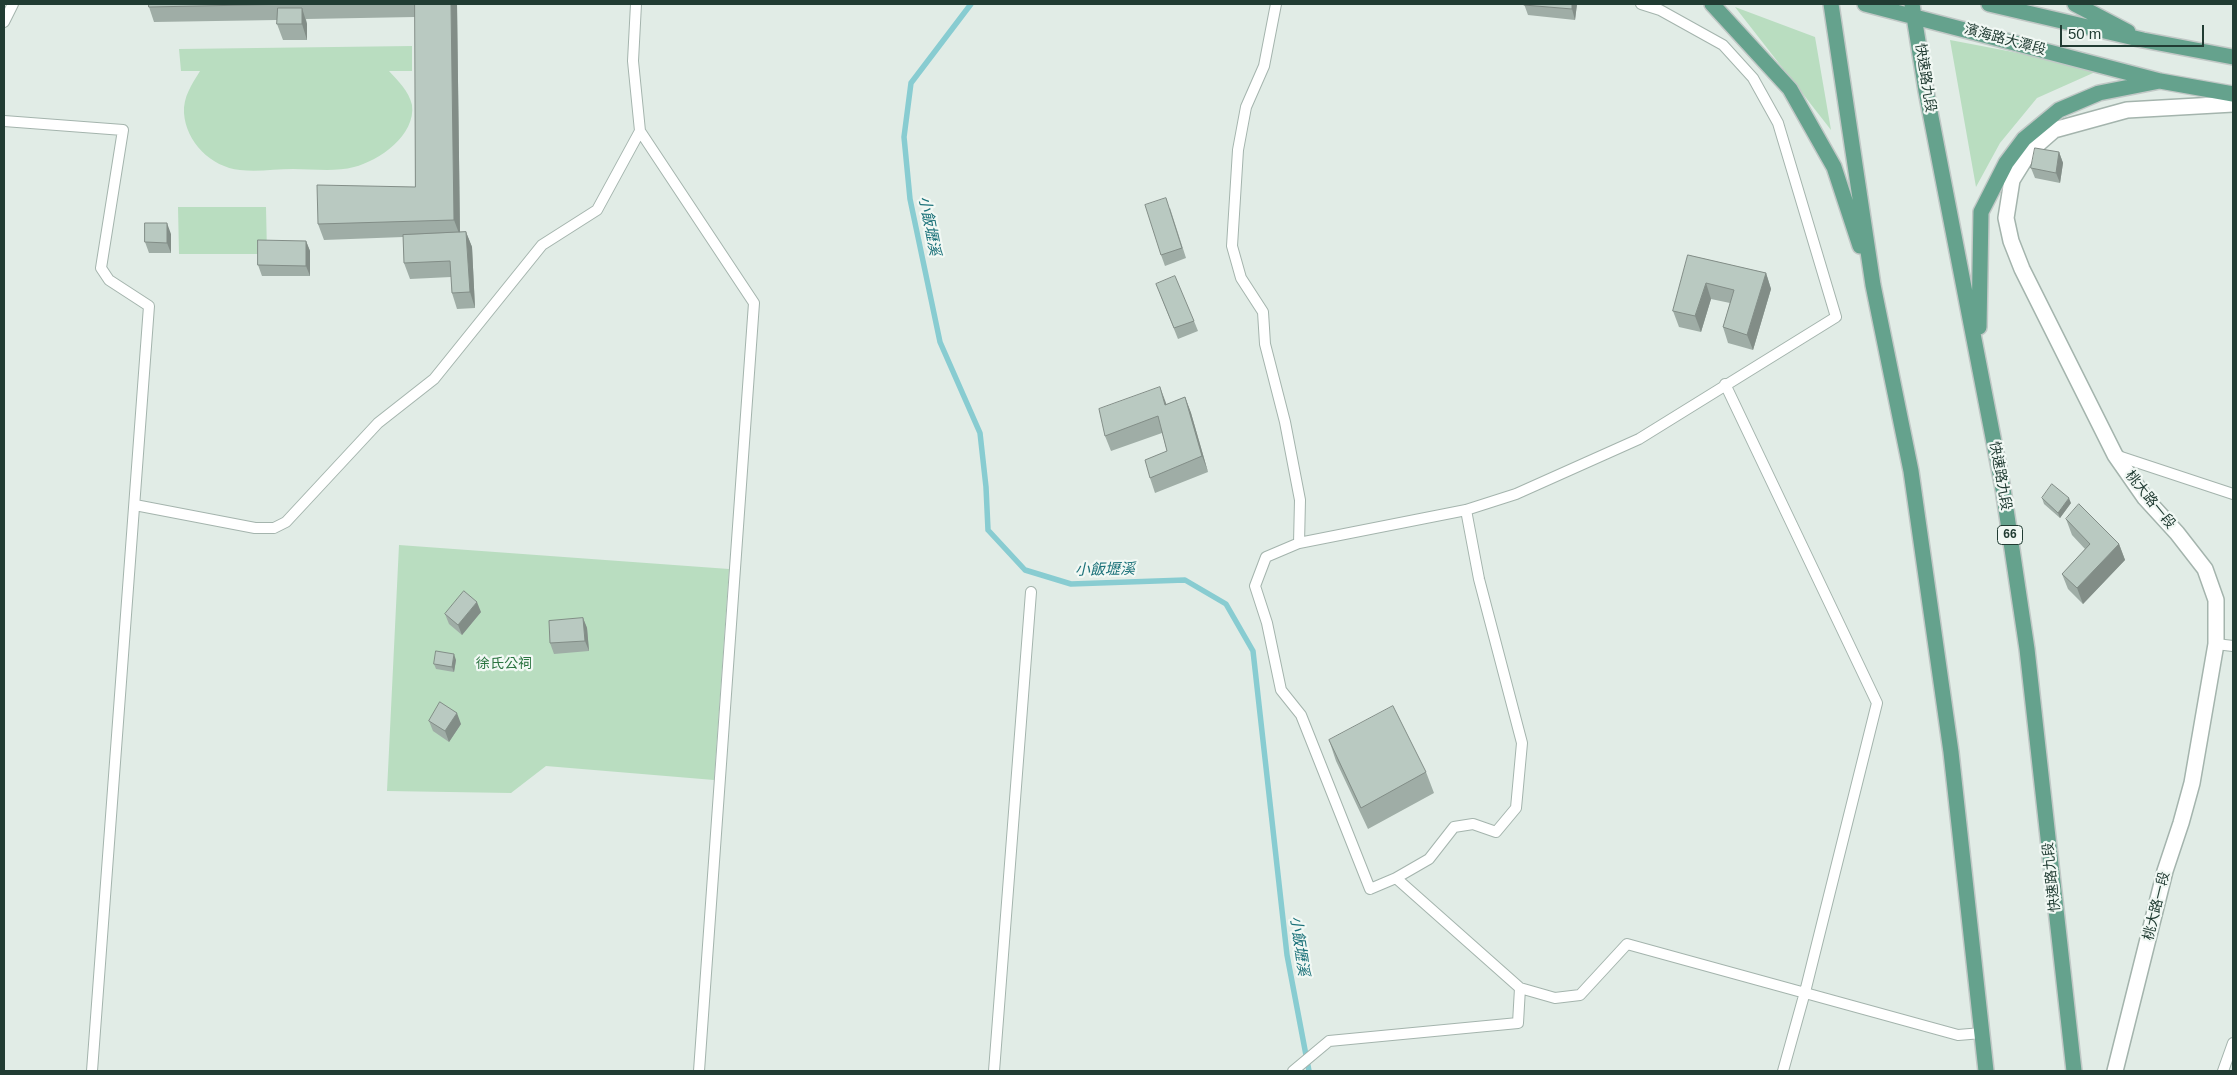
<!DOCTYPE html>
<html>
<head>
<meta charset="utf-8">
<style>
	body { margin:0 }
	#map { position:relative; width:2237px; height:1075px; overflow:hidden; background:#e1ece6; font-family:Helvetica,sans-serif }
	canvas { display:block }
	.frame { position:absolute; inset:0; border:5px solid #213c33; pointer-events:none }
	.scale { position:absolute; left:2060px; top:25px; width:144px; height:22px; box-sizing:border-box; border:2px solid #213c33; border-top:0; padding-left:6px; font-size:15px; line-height:18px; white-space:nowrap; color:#213c33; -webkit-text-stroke:4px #f1f8f4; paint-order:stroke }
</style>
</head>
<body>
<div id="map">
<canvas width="2237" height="1075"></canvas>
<div class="frame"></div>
<div class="scale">50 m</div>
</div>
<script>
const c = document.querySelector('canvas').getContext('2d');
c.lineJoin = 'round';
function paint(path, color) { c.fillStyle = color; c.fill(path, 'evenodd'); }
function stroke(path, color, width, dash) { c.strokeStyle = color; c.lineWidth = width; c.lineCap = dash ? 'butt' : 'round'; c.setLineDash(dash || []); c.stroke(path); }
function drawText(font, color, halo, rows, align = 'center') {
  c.font = font + ' Helvetica,"Noto Sans TC",sans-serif'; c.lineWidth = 4.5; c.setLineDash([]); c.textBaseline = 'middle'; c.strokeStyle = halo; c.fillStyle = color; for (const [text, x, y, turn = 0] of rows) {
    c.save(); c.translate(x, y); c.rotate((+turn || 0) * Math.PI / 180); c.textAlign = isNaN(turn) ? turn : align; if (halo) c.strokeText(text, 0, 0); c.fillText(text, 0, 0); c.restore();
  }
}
paint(new Path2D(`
	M 1735,7 L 1815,37 L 1831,130 Z
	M 1950,40 L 2102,69 L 2037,98 L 2000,143 L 1976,187 Z
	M 412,46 L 412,71 L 389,71 C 398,81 409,91 412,105 C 416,135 379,161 354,167 C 336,172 312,169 293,169 C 276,169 258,172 240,170 C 211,167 186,142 184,113 C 183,97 192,84 200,71 L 181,71 L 179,49 Z
	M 178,207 L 266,207 L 267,254 L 179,254 Z
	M 399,545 L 729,569 L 714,780 L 546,766 L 511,793 L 387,791 Z`), '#b9ddc0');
stroke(new Path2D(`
	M 971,4 L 911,83 L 904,137 L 910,199 L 940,342 L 980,433 L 986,487 L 988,530 L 1025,570 L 1071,584 L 1185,580 L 1226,604 L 1253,651 L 1287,955 L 1309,1071`), '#88ccd1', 5.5);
const service = new Path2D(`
	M 636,4 L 633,61 L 640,131 L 754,303 L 699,1071
	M 1276,4 L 1264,66 L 1246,107 L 1238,150 L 1232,246 L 1241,278 L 1263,312 L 1265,344 L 1285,422 L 1300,500 L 1299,543
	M 1641,4 L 1660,10 L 1723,45 L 1753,78 L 1778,123 L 1836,317 L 1639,439 L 1516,494 L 1466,510 L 1299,543 L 1266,557 L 1255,586 L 1267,623 L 1281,690 L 1301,715 L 1370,889 L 1396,878 L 1520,988 L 1555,998 L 1580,995 L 1627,944 L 1958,1035 L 1982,1033
	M 4,22 L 13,4
	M 4,121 L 123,130 L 101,268 L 109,280 L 149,306 L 92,1071
	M 1725,384 L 1877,703 L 1805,992 L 1783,1071
	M 2115,455 L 2233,494
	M 135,505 L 255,528 L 274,528 L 286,522 L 378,423 L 434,379 L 542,245 L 597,210 L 640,131
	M 2216,644 L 2233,646
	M 1396,878 L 1429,859 L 1454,827 L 1473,824 L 1496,832 L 1516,808 L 1522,743 L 1479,579 L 1466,510
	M 994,1071 L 1031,592
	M 1293,1071 L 1329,1041 L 1518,1023 L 1520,988
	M 2223,1071 L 2233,1043`);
const tertiary = new Path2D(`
	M 2115,1071 L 2165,871 L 2181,823 L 2192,783 L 2216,644 L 2216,600 L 2205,569 L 2177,533 L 2145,498 L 2115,455 L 2022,269 L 2011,241 L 2006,218 L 2012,180 L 2030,151 L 2054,130 L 2127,110 L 2233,104`);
const primary = new Path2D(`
	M 1712,4 L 1790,89 L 1834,167 L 1860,246
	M 1831,4 L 1873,285 L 1911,471 L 1951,752 L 1986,1071
	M 1865,4 L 2160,81 L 2233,94
	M 1912,4 L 1926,91 L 2003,489 L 2027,649 L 2074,1071
	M 1989,4 L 2143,40 L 2233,57
	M 2075,4 L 2128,32
	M 1979,327 L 1981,212 L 2006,163 L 2024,139 L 2059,110 L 2099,93 L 2160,81`);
stroke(service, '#a4b4ad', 12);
stroke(tertiary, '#a4b4ad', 18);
stroke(primary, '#c1c8c6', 18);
stroke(service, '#fff', 10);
stroke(tertiary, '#fff', 15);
stroke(primary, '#65a28d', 15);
paint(new Path2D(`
	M 149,4 L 457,4 L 460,232 L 466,232 L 472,247 L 475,308 L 457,309 L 452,293 L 451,277 L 410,279 L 404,263 L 403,237 L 324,240 L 318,224 L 415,187 L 415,17 L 306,19 L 307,24 L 307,40 L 283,40 L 277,24 L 277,20 L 154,22 L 149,7 Z
	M 1524,4 L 1577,4 L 1575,20 L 1528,15 Z
	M 2059,152 L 2063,163 L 2060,183 L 2035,178 L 2031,168 Z
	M 1170,208 L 1186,258 L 1165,266 L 1161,255 Z
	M 171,234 L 171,253 L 149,253 L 145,242 Z
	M 306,241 L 310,251 L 310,276 L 262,276 L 258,265 Z
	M 1688,255 L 1766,273 L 1771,289 L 1753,350 L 1728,343 L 1723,327 L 1730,303 L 1711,299 L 1701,332 L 1679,327 L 1673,311 Z
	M 1160,294 L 1194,321 L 1198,331 L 1178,339 Z
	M 1185,397 L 1191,413 L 1208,472 L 1155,493 L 1150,478 L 1167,451 L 1162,433 L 1111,451 L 1105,436 L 1167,404 Z
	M 2042,498 L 2071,503 L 2060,518 L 2044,504 Z
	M 2066,519 L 2119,544 L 2125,560 L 2083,604 L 2068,589 L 2062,574 L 2085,549 L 2072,535 Z
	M 481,612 L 462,635 L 449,624 L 445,614 Z
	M 583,618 L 587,628 L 589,651 L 554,654 L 550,643 Z
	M 456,660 L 454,672 L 436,669 L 434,664 Z
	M 429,721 L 461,724 L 449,742 L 433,731 Z
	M 1329,740 L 1426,772 L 1434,793 L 1368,829 L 1336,761 Z`), '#9fada6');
paint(new Path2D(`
	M 451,4 L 457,4 L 460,236 L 454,220 Z
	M 1572,4 L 1577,4 L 1575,20 L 1572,9 Z
	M 302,8 L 307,24 L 307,40 L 302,24 Z
	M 2059,152 L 2063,163 L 2060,183 L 2056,173 Z
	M 167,223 L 171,234 L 171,253 L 167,243 Z
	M 466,232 L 472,247 L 475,308 L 470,292 Z
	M 306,241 L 310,251 L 310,276 L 306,266 Z
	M 1766,273 L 1771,289 L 1753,350 L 1747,335 Z
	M 1706,283 L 1711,299 L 1701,332 L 1695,316 Z
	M 1160,387 L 1166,403 L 1171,421 L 1165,405 Z
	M 1185,397 L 1191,413 L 1208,472 L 1202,456 Z
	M 2069,498 L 2071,503 L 2060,518 L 2058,513 Z
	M 2119,544 L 2125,560 L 2083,604 L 2077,588 Z
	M 477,602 L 481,612 L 462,635 L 458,625 Z
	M 583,618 L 587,628 L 589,651 L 585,641 Z
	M 454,654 L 456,660 L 454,672 L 452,667 Z
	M 457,713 L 461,724 L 449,742 L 445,731 Z`), '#828d87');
const building = new Path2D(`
	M 149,4 L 298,4 L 149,7 Z
	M 415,4 L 451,4 L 454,220 L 318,224 L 317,185 L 415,187 Z
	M 1524,4 L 1572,4 L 1572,9 L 1524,5 Z
	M 278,8 L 302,8 L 302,24 L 277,24 Z
	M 2035,148 L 2059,152 L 2056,173 L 2031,168 Z
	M 1166,198 L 1182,248 L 1161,255 L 1145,205 Z
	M 145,223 L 167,223 L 167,243 L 145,242 Z
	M 466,232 L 470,292 L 452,293 L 450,261 L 404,263 L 403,235 Z
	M 258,240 L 306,241 L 306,266 L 258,265 Z
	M 1688,255 L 1766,273 L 1747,335 L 1723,327 L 1734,290 L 1706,283 L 1695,316 L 1673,311 Z
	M 1175,276 L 1194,321 L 1174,328 L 1156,284 Z
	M 1160,387 L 1165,405 L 1185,397 L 1202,456 L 1150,478 L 1145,460 L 1167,451 L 1158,416 L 1105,436 L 1099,409 Z
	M 2052,484 L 2069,498 L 2058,513 L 2042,498 Z
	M 2079,504 L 2119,544 L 2077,588 L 2062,574 L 2090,544 L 2066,519 Z
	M 464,591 L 477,602 L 458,625 L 445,614 Z
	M 583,618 L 585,641 L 550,643 L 549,621 Z
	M 436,651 L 454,654 L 452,667 L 434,664 Z
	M 440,702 L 457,713 L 445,731 L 429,721 Z
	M 1393,706 L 1426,772 L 1361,808 L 1329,740 Z`);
paint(building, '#b9c9c1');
stroke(building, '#828d87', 1);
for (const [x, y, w] of [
	[2010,535,25]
]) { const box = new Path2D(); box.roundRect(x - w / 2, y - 9.5, w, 19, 4); c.fillStyle = '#f1f8f4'; c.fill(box); stroke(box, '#213c33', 1); }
drawText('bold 12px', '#213c33', null, [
	["66",2010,535]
]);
drawText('14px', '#213c33', '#f1f8f4', [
	["濱海路大潭段",2005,40,15],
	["快速路九段",1925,78,81],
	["快速路九段",2000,476,80],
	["桃大路一段",2150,500,51],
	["快速路九段",2052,877,-96],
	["桃大路一段",2157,906,-76]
]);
drawText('14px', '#2b7441', '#f1f8f4', [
	["徐氏公祠",504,664]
]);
drawText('italic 15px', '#1b7179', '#f1f8f4', [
	["小飯壢溪",929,226,79],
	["小飯壢溪",1105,570,-1],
	["小飯壢溪",1299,946,82]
]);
</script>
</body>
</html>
